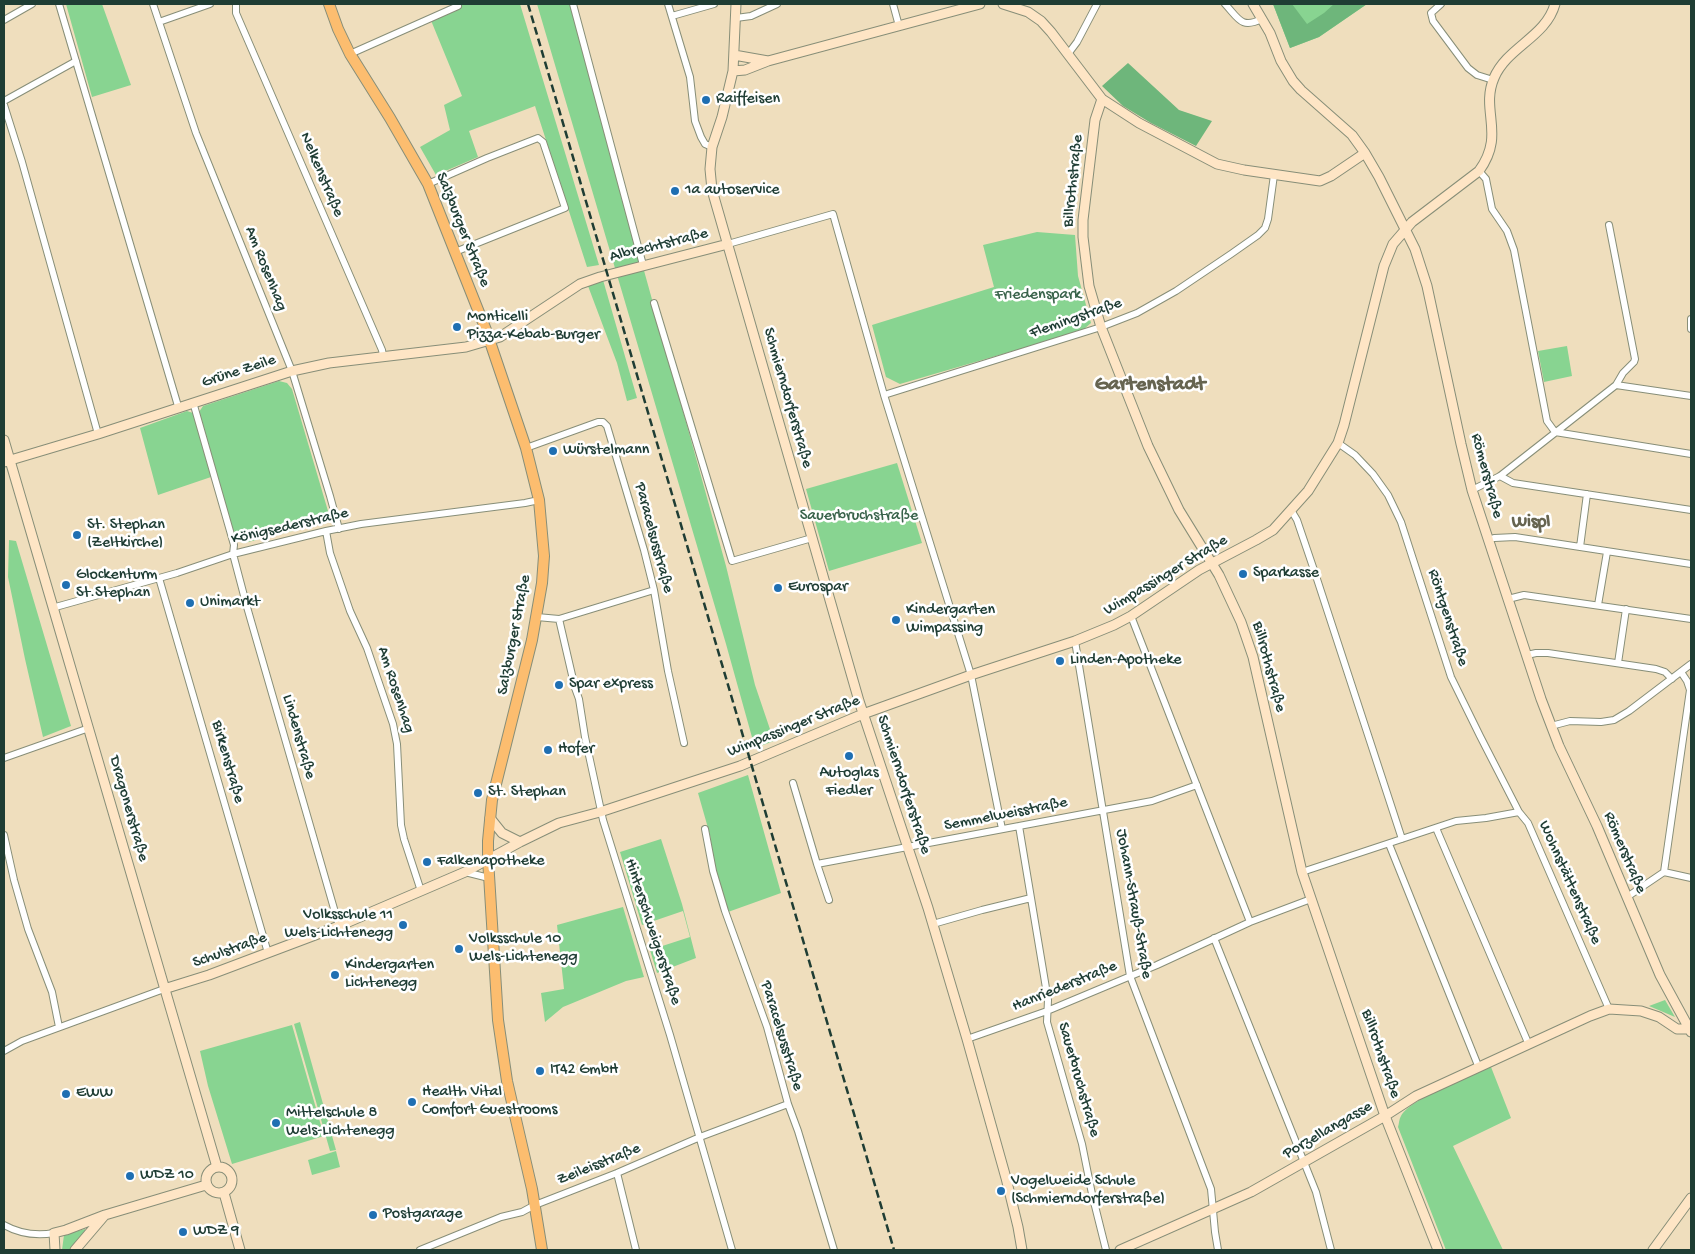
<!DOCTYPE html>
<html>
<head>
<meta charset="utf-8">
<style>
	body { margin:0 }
	#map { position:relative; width:1695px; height:1254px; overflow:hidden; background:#efdebd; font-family:"Gochi Hand",sans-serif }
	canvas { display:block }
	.frame { position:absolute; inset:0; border:5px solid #1f3d34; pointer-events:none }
</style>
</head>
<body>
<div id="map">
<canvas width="1695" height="1254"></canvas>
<div class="frame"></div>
</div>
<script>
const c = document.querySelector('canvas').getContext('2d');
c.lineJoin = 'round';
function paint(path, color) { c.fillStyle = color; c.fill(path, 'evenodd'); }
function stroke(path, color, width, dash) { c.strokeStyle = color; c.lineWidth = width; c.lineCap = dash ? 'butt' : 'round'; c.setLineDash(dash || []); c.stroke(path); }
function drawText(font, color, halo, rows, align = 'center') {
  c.font = font + ' "Gochi Hand",sans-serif'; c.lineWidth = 5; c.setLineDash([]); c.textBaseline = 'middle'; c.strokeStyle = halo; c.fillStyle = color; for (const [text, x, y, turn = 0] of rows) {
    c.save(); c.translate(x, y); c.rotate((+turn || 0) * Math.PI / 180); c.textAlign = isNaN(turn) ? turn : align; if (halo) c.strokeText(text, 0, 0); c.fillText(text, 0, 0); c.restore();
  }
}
paint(new Path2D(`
	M 66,4 L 102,4 L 131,85 L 92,97 Z
	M 462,4 L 520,4 L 599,265 L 587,267 L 535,106 L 469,131 L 478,157 L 436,175 L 420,147 L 450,130 L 444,105 L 462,96 L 430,18 L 462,5 Z
	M 537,4 L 570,4 L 726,566 L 755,685 L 774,741 L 755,748 L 726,644 Z
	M 1273,4 L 1367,4 L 1319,37 L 1290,48 Z
	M 1037,232 L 1075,235 L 1078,276 L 1091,323 L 1084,329 L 1037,344 L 900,384 L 886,377 L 872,325 L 994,287 L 983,245 Z
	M 603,280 L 637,398 L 627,401 L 617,363 L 588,286 Z
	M 1567,346 L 1572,376 L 1544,382 L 1538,351 Z
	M 279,381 L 287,383 L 292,389 L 328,511 L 327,519 L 321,524 L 244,543 L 236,541 L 199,412 L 203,406 Z
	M 187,411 L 193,413 L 211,477 L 158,495 L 140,428 Z
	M 897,463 L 922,543 L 829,571 L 806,489 Z
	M 9,540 L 16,541 L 71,726 L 43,737 L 25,659 L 8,577 Z
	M 748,775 L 781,893 L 728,912 L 715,871 L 710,835 L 698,793 Z
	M 661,839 L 682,904 L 696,958 L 657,973 L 650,950 L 690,937 L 683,911 L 642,925 L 620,852 Z
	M 623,907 L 644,977 L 626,981 L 563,1007 L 545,1022 L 541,993 L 564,989 L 557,925 Z
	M 1665,1000 L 1675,1017 L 1649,1006 Z
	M 300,1022 L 336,1150 L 330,1151 L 294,1024 Z
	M 292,1025 L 324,1136 L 232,1164 L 208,1086 L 200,1051 Z
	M 1491,1067 L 1511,1118 L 1453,1146 L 1503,1250 L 1446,1250 L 1398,1127 C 1399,1124 1399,1119 1401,1116 C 1410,1099 1472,1075 1491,1067 Z
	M 336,1151 L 340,1167 L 312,1175 L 308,1160 Z
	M 85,1229 L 85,1231 L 69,1250 L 62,1250 L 64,1235 Z`), '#88d491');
paint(new Path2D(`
	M 1273,4 L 1292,4 L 1307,24 L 1324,13 L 1334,4 L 1367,4 L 1319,37 L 1290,48 Z
	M 1128,63 L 1179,110 L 1212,121 L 1196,146 L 1151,123 L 1123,106 L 1102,86 Z`), '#6eb67b');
const street = new Path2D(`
	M 59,4 L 178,406
	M 153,4 L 196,133 L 292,371 L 330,496 L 339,529
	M 236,4 L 236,13 L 382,350 L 383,356
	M 573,4 L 643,265
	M 668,4 L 690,77 L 695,121 L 701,137 L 705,144 L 712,147
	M 893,4 L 899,26
	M 1225,4 C 1239,19 1241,29 1262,19
	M 1441,4 L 1431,13 L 1433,21 L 1468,68 L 1477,75 L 1493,80
	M 672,16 L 714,4
	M 736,18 L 751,16 L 777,4
	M 4,20 L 32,4
	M 159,22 L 210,4
	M 350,54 L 458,6
	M 1068,54 L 1077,42 L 1097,4
	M 4,101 L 76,61
	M 4,105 L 22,162 L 98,434
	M 1479,171 L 1486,179 L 1492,209 L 1507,231 L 1514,250 L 1547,421 L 1555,432 L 1691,454
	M 428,184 L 487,158 L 538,138 L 543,142 L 565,208 L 455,252
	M 1609,225 L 1635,359 L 1634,362 L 1623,373 L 1616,385
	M 728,244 L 833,214 L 884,395 L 971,675 L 1002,829
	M 654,303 L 732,561 L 812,538
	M 1691,319 L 1691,329
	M 884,395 L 1101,327 L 1137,313 L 1176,291 L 1231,254 L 1258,235 L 1265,228 L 1268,219 L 1274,175
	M 193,402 L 234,545 L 233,554 L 247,607 L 339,926
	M 1338,443 L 1355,455 L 1373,474 L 1388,495 L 1401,522 L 1451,677 L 1480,736 L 1519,812
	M 526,448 L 598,422 L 603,422 L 607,426 L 644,550 L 654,590 L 668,671 L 684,743
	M 1500,476 L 1513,483 L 1691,510
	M 1472,490 L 1500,476 L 1616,385 L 1691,396
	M 1291,510 L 1297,520 L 1315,573 L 1402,839
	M 326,531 L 330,553 L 350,611 L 367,648 L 393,724 L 397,744 L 401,825 L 404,839 L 421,891
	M 1488,540 L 1494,538 L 1515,537 L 1691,564
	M 1580,547 L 1587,494
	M 159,578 L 268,953
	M 1508,599 L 1524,595 L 1691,619
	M 1598,605 L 1607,552
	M 52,608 L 177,573 L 233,554 L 326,531 L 361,524 L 525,503 L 539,500
	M 1131,616 L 1250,922
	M 537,617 L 559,619 L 654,590
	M 559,619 L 575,688 L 579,699 L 585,737 L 603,820 L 670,1035 L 732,1250
	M 1075,641 L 1130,976 L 1211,1189 L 1215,1232 L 1218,1250
	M 1527,655 L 1536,653 L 1548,653 L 1656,669 L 1665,672 L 1672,679
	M 1618,663 L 1626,609
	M 1551,726 L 1570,721 L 1601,722 L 1614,720 L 1629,711 L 1691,664
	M 4,758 L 89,728
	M 793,783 L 817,864 L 1152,801 L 1197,785
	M 1019,826 L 1048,1000 L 1047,1022 L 1082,1144 L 1092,1194 L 1106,1250
	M 1436,828 L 1529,1045
	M 705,829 L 713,871 L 725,911 L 767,1027 L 788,1104 L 798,1131 L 834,1250
	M 4,835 L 14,880 L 28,929 L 52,992 L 59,1027
	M 1389,844 L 1479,1068
	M 817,864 L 829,900
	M 465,872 L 489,878
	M 1302,872 L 1456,821 L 1486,818 L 1519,812 L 1528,823 L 1609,1009
	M 1664,872 L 1691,878
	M 1627,897 L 1664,872 L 1690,690 L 1687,681 L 1681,672
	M 933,924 L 982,910 L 1031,898
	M 1214,938 L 1316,1192 L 1331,1250
	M 967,1039 L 1047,1011 L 1157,965 L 1250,922 L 1311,899
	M 4,1051 L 22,1041 L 164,989
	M 617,1173 L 636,1250
	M 4,1225 C 20,1234 36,1236 54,1233
	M 420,1250 L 501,1217 L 522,1212 L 535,1205 L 617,1173 L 700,1137 L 788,1104`);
const secondary = new Path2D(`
	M 736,4 L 733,71 L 722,117 L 712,147 L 710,169 L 712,190 L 859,701 L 928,908 L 967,1039 L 1006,1178 L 1018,1227 L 1022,1250
	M 1003,4 L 1028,12 L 1041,21 L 1051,32 L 1102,99 L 1139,123 L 1217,164 L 1244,170 L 1320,181 L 1331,176 L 1365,153
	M 1253,4 L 1270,33 L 1281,61 L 1293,81 L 1301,90 L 1352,135 L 1365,153 L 1379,177 L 1415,249 L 1427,286 L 1461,444 L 1472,490 L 1541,699 L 1559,746 L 1597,826 L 1660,975 L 1691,1032
	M 734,55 L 768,61
	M 733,71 L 745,70 L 768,61 L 980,4
	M 1102,99 L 1095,120 L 1083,220 L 1083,237 L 1089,286 L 1101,327 L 1148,446 L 1179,510 L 1219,575 L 1241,622 L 1253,657 L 1302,872 L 1385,1116 L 1438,1250
	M 4,440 L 217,1167
	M 4,462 L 98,434 L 292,371 L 329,363 L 466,347 L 500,337 L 580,284 L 600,277 L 728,244
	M 490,818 L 502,833 L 520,842
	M 164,989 L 209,975 L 339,926 L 465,872 L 520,842 L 559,823 L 600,812 L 740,766 L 863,714 L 971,675 L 1075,641 L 1114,625 L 1131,616 L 1199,570 L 1256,540 L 1273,530 L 1308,491 L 1338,443 L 1344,425 L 1384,266 L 1393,244 L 1412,222 L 1479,171 C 1506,134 1480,111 1494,78 C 1507,47 1546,37 1555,4
	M206 1180a13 13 0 1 1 26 0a13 13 0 1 1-26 0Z
	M 224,1193 L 240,1250
	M 55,1250 L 54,1233 L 66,1230 L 105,1215 L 206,1185
	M 75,1250 L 104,1216
	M 1120,1250 L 1251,1192 L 1385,1116 L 1416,1096 L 1590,1016 L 1609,1009 L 1641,1011 L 1659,1017 L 1677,1029 L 1690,1029
	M 1653,1250 L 1691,1198`);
const primary = new Path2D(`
	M 329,4 L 338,29 L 350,54 L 390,118 L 428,184 L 486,330 L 526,448 L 539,500 L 544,556 L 542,583 L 532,640 L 492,800 L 488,841 L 488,859 L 498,1020 L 507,1081 L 532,1189 L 542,1250`);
stroke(street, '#878e78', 8);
stroke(secondary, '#878e78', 11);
stroke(primary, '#878e78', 12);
stroke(street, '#fff', 6);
stroke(secondary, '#fee5c5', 9);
stroke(primary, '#fcbd6f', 10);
stroke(new Path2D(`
	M 528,4 L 894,1250`), '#1f3d34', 2.5, [8, 4]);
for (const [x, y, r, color] of [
	[706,100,5,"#1f6fb2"],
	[675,191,5,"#1f6fb2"],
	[457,327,5,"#1f6fb2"],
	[553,451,5,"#1f6fb2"],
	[77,535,5,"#1f6fb2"],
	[1243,574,5,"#1f6fb2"],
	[66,585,5,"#1f6fb2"],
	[778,588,5,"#1f6fb2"],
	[190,603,5,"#1f6fb2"],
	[896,620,5,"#1f6fb2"],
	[1060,661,5,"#1f6fb2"],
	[559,685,5,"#1f6fb2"],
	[548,750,5,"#1f6fb2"],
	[849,756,5,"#1f6fb2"],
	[478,793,5,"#1f6fb2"],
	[427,862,5,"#1f6fb2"],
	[403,925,5,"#1f6fb2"],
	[459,949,5,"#1f6fb2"],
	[335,975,5,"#1f6fb2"],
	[540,1071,5,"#1f6fb2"],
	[66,1094,5,"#1f6fb2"],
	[412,1102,5,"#1f6fb2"],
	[276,1123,5,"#1f6fb2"],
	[130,1176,5,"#1f6fb2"],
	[1001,1191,5,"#1f6fb2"],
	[373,1215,5,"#1f6fb2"],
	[183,1232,5,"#1f6fb2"]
]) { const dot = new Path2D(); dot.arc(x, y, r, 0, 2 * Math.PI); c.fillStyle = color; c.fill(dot); stroke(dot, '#fff', 2); }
drawText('16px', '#1f3d34', '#fff', [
	["Raiffeisen",716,100],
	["1a autoservice",685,191],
	["Monticelli",467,318],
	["Pizza-Kebab-Burger",467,336],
	["Würstelmann",563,451],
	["St. Stephan",87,526],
	["(Zeltkirche)",87,544],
	["Sparkasse",1253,574],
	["Glockenturm",76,576],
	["St.Stephan",76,594],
	["Eurospar",788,588],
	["Unimarkt",200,603],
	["Kindergarten",906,611],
	["Wimpassing",906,629],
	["Linden-Apotheke",1070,661],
	["Spar express",569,685],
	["Hofer",558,750],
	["Autoglas",849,774,"center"],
	["Fiedler",849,792,"center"],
	["St. Stephan",488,793],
	["Falkenapotheke",437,862],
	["Volksschule 11",393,916,"right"],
	["Wels-Lichtenegg",393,934,"right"],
	["Volksschule 10",469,940],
	["Wels-Lichtenegg",469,958],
	["Kindergarten",345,966],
	["Lichtenegg",345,984],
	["IT42 GmbH",550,1071],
	["Health Vital",422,1093],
	["Comfort Guestrooms",422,1111],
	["EWW",76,1094],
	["Mittelschule 8",286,1114],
	["Wels-Lichtenegg",286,1132],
	["WDZ 10",140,1176],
	["Vogelweide Schule",1011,1182],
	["(Schmierndorferstraße)",1011,1200],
	["Postgarage",383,1215],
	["WDZ 9",193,1232]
], 'left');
drawText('16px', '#1f3d34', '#fff', [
	["Nelkenstraße",321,175,67],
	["Billrothstraße",1074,181,-84],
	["Salzburger Straße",462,230,68],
	["Albrechtstraße",659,246,-14],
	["Am Rosenhag",265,269,68],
	["Flemingstraße",1076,319,-19],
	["Grüne Zeile",239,372,-18],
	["Schmierndorferstraße",787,398,74],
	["Römerstraße",1486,476,75],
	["Königsederstraße",290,527,-13],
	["Paracelsusstraße",653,538,75],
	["Wimpassinger Straße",1166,576,-31],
	["Röntgenstraße",1447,618,72],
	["Salzburger Straße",515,635,-79],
	["Billrothstraße",1268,667,75],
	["Am Rosenhag",395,690,72],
	["Wimpassinger Straße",794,727,-22],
	["Lindenstraße",298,737,74],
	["Birkenstraße",227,762,74],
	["Schmierndorferstraße",903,785,72],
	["Dragonerstraße",128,809,74],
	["Semmelweisstraße",1006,815,-11],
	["Römerstraße",1624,853,67],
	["Wohnstättenstraße",1569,883,66],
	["Johann-Strauß-Straße",1133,904,80],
	["Hinterschweigerstraße",652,932,72],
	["Schulstraße",230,951,-20],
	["Hanriederstraße",1065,987,-22],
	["Paracelsusstraße",781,1036,73],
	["Billrothstraße",1380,1054,71],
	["Sauerbruchstraße",1078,1080,74],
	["Porzellangasse",1328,1131,-30],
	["Zeileisstraße",599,1165,-22]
]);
drawText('16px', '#39634b', '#fff', [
	["Friedenspark",1038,296],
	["Sauerbruchstraße",859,517]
]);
drawText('bold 18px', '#666450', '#fff', [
	["Wispl",1531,523]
]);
drawText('bold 21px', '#666450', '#fff', [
	["Gartenstadt",1150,386]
]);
</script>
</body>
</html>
